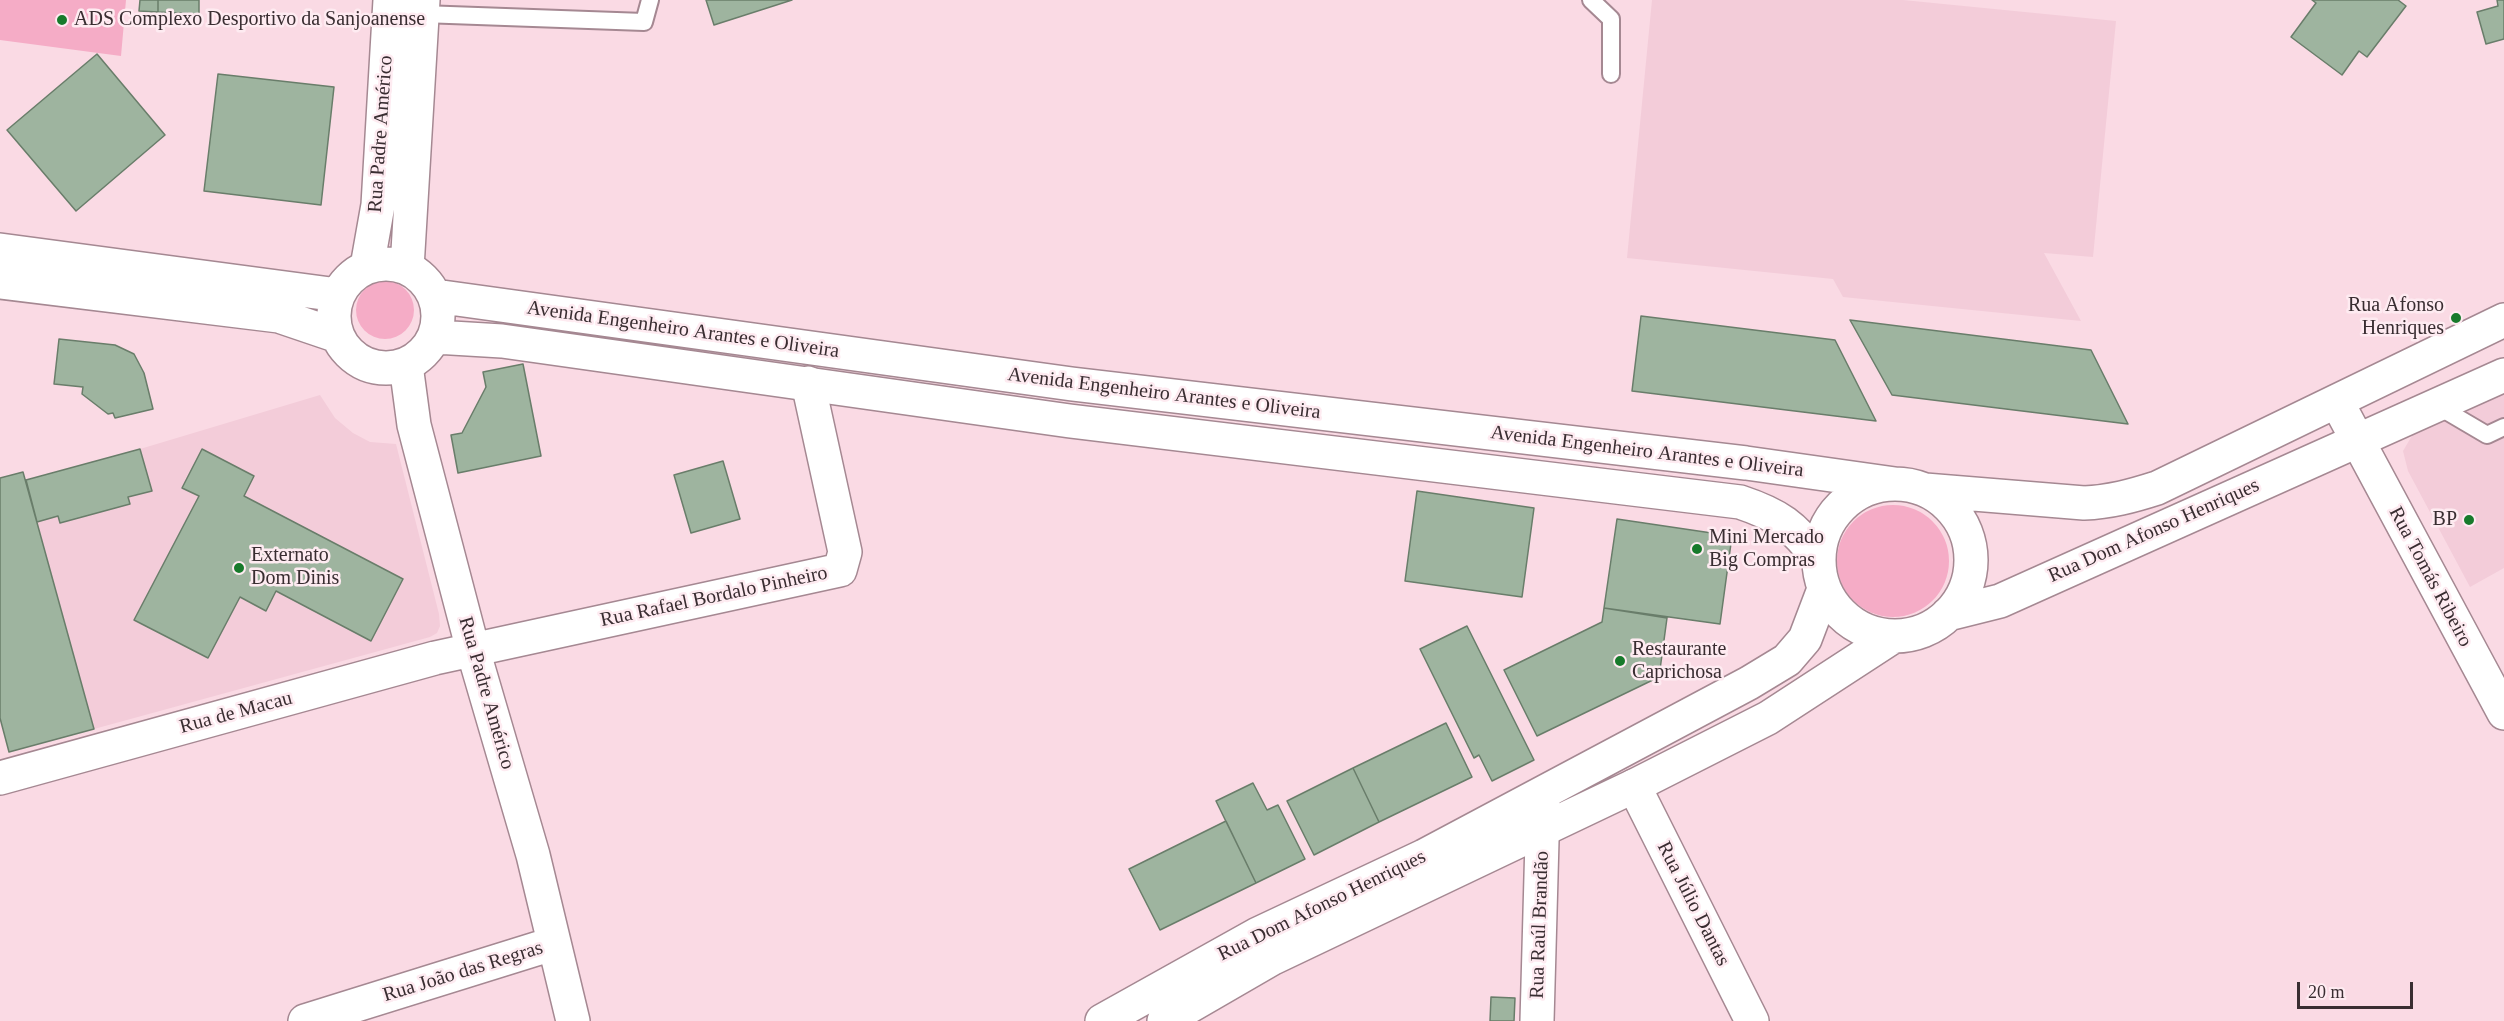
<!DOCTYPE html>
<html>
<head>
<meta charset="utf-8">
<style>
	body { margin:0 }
	#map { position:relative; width:2504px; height:1021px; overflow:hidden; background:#fadae4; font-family:Georgia,serif }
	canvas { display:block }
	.scale { position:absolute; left:2297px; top:982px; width:116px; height:27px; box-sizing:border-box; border:3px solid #392d31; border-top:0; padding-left:8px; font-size:18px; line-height:21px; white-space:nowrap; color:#392d31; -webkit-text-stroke:4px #feebf1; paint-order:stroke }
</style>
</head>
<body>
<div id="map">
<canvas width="2504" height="1021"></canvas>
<div class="scale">20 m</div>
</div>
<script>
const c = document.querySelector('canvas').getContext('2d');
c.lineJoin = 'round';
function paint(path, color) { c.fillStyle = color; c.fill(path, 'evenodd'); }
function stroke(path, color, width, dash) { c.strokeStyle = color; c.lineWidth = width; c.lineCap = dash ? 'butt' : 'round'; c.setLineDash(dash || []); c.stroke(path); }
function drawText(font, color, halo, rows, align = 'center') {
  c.font = font + ' Georgia,serif'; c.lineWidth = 5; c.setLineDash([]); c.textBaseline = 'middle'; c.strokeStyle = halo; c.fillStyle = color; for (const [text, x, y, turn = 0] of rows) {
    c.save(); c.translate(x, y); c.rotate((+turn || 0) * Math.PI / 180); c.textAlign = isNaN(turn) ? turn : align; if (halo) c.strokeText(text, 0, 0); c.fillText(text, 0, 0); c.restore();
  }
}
paint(new Path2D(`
	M 1652,0 L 1903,0 L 2116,21 L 2093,257 L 2044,253 L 2081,321 L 1843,297 L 1833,279 L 1627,258 Z
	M 2504,392 L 2504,568 L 2470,587 L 2408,471 L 2403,451 L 2413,434 Z
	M 320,395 L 335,418 L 353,433 L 370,442 L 396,444 L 439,614 L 440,626 L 437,633 L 430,637 L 94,729 L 37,522 L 58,516 L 60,523 L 130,504 L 128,497 L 151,491 L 140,449 Z`), '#f3ccd9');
paint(new Path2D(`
	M 0,0 L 126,0 L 121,56 L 0,40 Z
	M356 310a29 29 0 1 1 58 0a29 29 0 1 1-58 0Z
	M1837 561a56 56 0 1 1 112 0a56 56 0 1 1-112 0Z`), '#f5acc6');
const building = new Path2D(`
	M 140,0 L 158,0 L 158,12 L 139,11 Z
	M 158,0 L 199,0 L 199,14 L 158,12 Z
	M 706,0 L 792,0 L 714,25 Z
	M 2312,0 L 2398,0 L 2406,6 L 2367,57 L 2359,51 L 2342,75 L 2291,37 L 2316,3 Z
	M 2497,0 L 2504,0 L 2504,39 L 2486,44 L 2477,12 L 2498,6 Z
	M 97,54 L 165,135 L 76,211 L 7,130 Z
	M 218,74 L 334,87 L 321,205 L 204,191 Z
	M 1641,316 L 1835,340 L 1876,421 L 1632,391 Z
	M 1850,320 L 2091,350 L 2128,424 L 1892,395 Z
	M 59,339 L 115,345 L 134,354 L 144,373 L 153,409 L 115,418 L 113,413 L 108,414 L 82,394 L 83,387 L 54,384 Z
	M 523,364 L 541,456 L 458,473 L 451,435 L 462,433 L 486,387 L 483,372 Z
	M 140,449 L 152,491 L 128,497 L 130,504 L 60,523 L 58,516 L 37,522 L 26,480 Z
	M 202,449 L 254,476 L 244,496 L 403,579 L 371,641 L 276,591 L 266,611 L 240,597 L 208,658 L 134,620 L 199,496 L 182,488 Z
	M 723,461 L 740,519 L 691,533 L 674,475 Z
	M 23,472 L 94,729 L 9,752 L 0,718 L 0,478 Z
	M 1417,491 L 1534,508 L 1522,597 L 1405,581 Z
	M 1617,519 L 1732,536 L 1720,624 L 1604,608 Z
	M 1604,608 L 1667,618 L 1659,677 L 1537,736 L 1504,670 L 1602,622 Z
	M 1467,626 L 1534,760 L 1492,781 L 1479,755 L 1474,758 L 1420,649 Z
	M 1446,723 L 1472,777 L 1379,822 L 1353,768 Z
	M 1353,768 L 1379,822 L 1314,855 L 1287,801 Z
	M 1253,783 L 1267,810 L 1278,805 L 1305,859 L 1256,883 L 1216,801 Z
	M 1226,821 L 1256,883 L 1160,930 L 1129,869 Z
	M 1491,997 L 1515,998 L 1514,1021 L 1490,1021 Z`);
paint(building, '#9eb49f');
stroke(building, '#697d6a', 1.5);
const lane = new Path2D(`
	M 1591,0 L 1611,19 L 1611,74
	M 422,14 L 644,22 L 650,0
	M 2436,405 L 2487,435 L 2504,427`);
const street = new Path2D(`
	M 406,365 L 414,425 L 473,650 L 533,855 L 573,1021
	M 2337,402 L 2504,713
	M 0,778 L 435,658 L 840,570 L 845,552 L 808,383
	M 1634,786 L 1752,1021
	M 305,1021 L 552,944
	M 1537,1021 L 1543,804`);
const secondary = new Path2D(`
	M 0,250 L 338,295
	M334 316a52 52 0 1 1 104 0a52 52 0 1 1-104 0Z
	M 367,267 L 378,205 L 390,0
	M 407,268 L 423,0
	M 0,282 L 279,316 L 338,336
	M 435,296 L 1072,384 L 1746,463 L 1895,484
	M 435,337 L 502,341 L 1070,421 L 1740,502 C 1779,515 1794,526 1818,558
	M1819 560a76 76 0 1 1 152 0a76 76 0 1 1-152 0Z
	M 1925,490 L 2084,503 C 2110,502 2132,496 2157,488 L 2504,320
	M 1948,614 L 2000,601 L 2504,375
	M 1102,1021 L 1258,934 L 1424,856 L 1749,683 L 1787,660 L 1805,639 L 1824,589
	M 1164,1021 L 1273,958 L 1634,786 L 1768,718 L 1894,636`);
stroke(lane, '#a58892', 20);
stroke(street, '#a58892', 36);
stroke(secondary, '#a58892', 36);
stroke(lane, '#fff', 16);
stroke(street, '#fff', 33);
stroke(secondary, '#fff', 33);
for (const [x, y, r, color] of [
	[62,20,6,"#177a2b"],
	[2456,318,6,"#177a2b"],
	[2469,520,6,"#177a2b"],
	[1697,549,6,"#177a2b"],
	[239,568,6,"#177a2b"],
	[1620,661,6,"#177a2b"]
]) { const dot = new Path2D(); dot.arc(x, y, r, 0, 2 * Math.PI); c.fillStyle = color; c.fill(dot); stroke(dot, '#feebf1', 2); }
drawText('20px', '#392d31', '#feebf1', [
	["ADS Complexo Desportivo da Sanjoanense",74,20],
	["Rua Afonso",2444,306,"right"],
	["Henriques",2444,329,"right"],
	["BP",2457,520,"right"],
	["Mini Mercado",1709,538],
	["Big Compras",1709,561],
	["Externato",251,556],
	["Dom Dinis",251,579],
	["Restaurante",1632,650],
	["Caprichosa",1632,673]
], 'left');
drawText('20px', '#392d31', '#feebf1', [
	["Rua Padre Américo",381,134,-86],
	["Avenida Engenheiro Arantes e Oliveira",683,330,8],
	["Avenida Engenheiro Arantes e Oliveira",1164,394,7],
	["Avenida Engenheiro Arantes e Oliveira",1647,452,7],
	["Rua Dom Afonso Henriques",2154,531,-24],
	["Rua Tomás Ribeiro",2430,577,62],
	["Rua Rafael Bordalo Pinheiro",714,597,-12],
	["Rua Padre Américo",486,693,74],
	["Rua de Macau",236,713,-15],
	["Rua Júlio Dantas",1693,904,63],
	["Rua Dom Afonso Henriques",1322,906,-26],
	["Rua Raúl Brandão",1540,925,-88],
	["Rua João das Regras",463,972,-17]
]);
</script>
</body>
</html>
